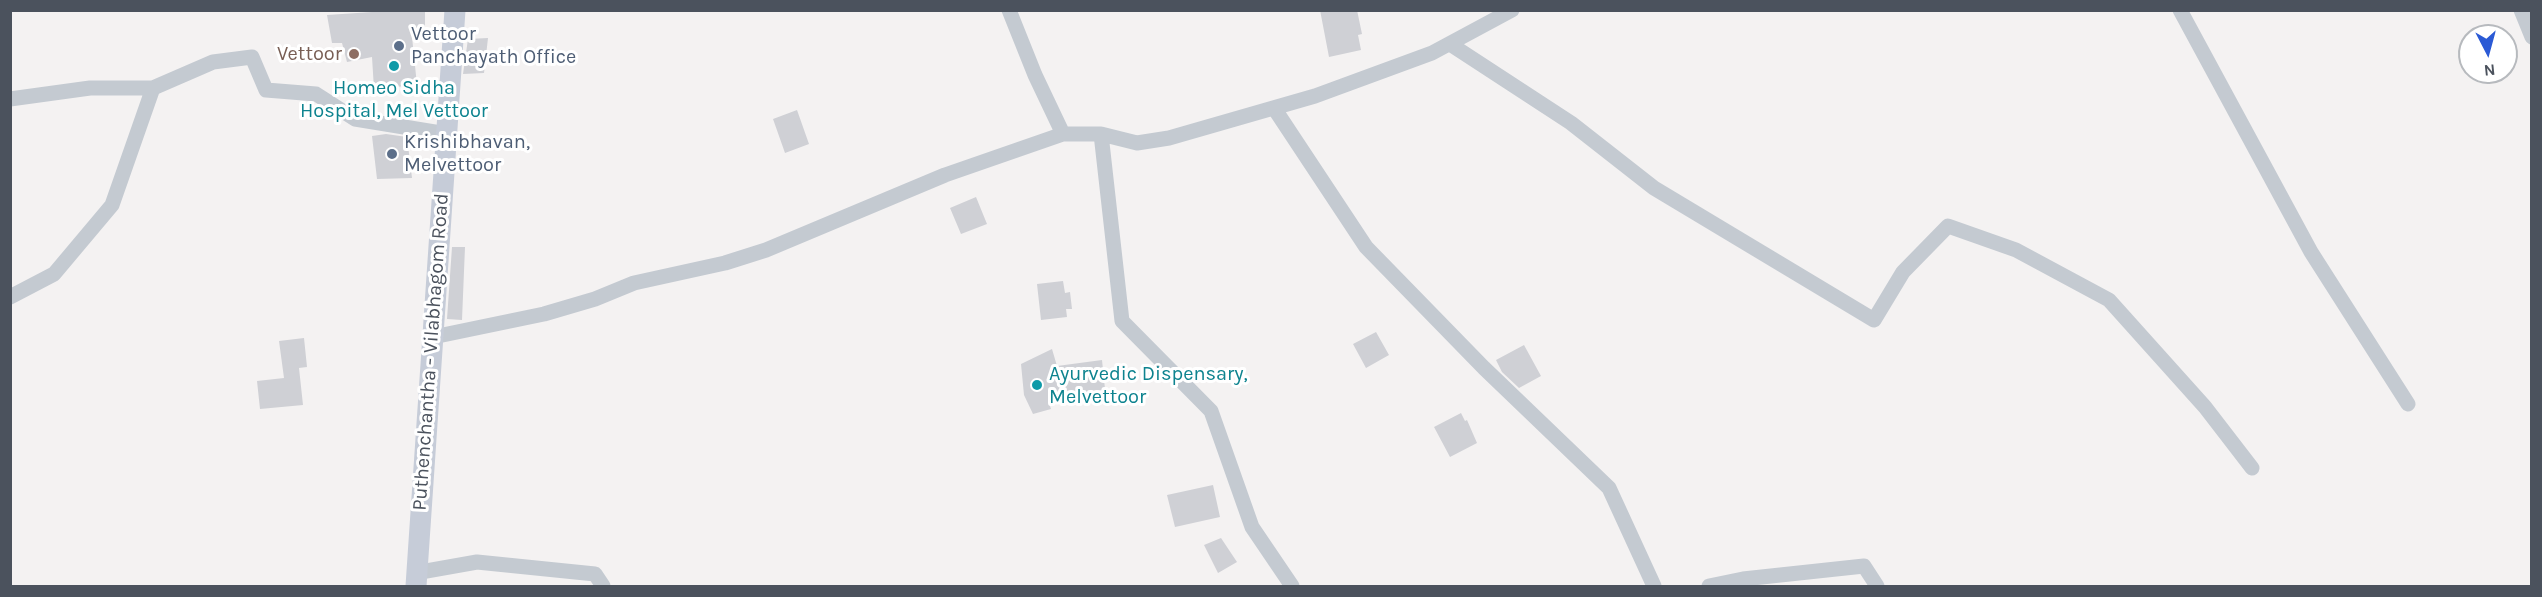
<!DOCTYPE html>
<html>
<head>
<meta charset="utf-8">
<style>
	body { margin:0 }
	#map { position:relative; width:2542px; height:597px; overflow:hidden; background:#f4f2f2; font-family:Karla,sans-serif }
	canvas { display:block }
	.frame { position:absolute; inset:0; border:12px solid #4b525d; pointer-events:none }
	.north { position:absolute; left:2458px; top:24px; width:60px; height:60px; box-sizing:border-box; background:#fff; border:2px solid #b7babe; border-radius:50%; rotate:174deg; font-size:16px; font-weight:700; line-height:24px; text-align:center; color:#4b525d }
	.north::after { content:''; display:block; margin:auto; width:21px; height:27px; background:#2b5ad5; clip-path:polygon(50% 0,100% 100%,50% 72%,0 100%) }
</style>
</head>
<body>
<div id="map">
<canvas width="2542" height="597"></canvas>
<div class="frame"></div>
<div class="north">N</div>
</div>
<script>
const c = document.querySelector('canvas').getContext('2d');
c.lineJoin = 'round';
function paint(path, color) { c.fillStyle = color; c.fill(path, 'evenodd'); }
function stroke(path, color, width, dash) { c.strokeStyle = color; c.lineWidth = width; c.lineCap = dash ? 'butt' : 'round'; c.setLineDash(dash || []); c.stroke(path); }
function drawText(font, color, halo, rows, align = 'center') {
  c.font = font + ' Karla,sans-serif'; c.lineWidth = 6; c.setLineDash([]); c.textBaseline = 'middle'; c.strokeStyle = halo; c.fillStyle = color; for (const [text, x, y, turn = 0] of rows) {
    c.save(); c.translate(x, y); c.rotate((+turn || 0) * Math.PI / 180); c.textAlign = isNaN(turn) ? turn : align; if (halo) c.strokeText(text, 0, 0); c.fillText(text, 0, 0); c.restore();
  }
}
paint(new Path2D(`
	M 402,10 L 425,10 L 425,37 L 412,37 L 417,85 L 374,89 L 372,57 L 347,62 L 342,43 L 332,43 L 327,15 Z
	M 1320,10 L 1357,10 L 1362,34 L 1358,35 L 1361,50 L 1329,57 Z
	M 488,38 L 484,73 L 463,74 L 468,39 Z
	M 797,110 L 809,144 L 785,153 L 773,119 Z
	M 386,134 L 407,137 L 412,178 L 377,179 L 372,136 Z
	M 976,197 L 987,224 L 961,234 L 950,208 Z
	M 452,247 L 465,247 L 462,320 L 447,319 Z
	M 1063,281 L 1065,293 L 1070,292 L 1072,309 L 1066,309 L 1067,317 L 1041,320 L 1037,284 Z
	M 1376,332 L 1389,355 L 1366,368 L 1353,344 Z
	M 304,338 L 307,367 L 299,368 L 303,405 L 260,409 L 257,381 L 284,378 L 279,341 Z
	M 1524,345 L 1541,376 L 1519,388 L 1502,372 L 1496,360 Z
	M 1052,349 L 1057,366 L 1102,360 L 1105,389 L 1049,403 L 1051,409 L 1033,414 L 1024,395 L 1021,364 Z
	M 1461,413 L 1465,421 L 1467,420 L 1477,443 L 1450,457 L 1434,427 Z
	M 1213,485 L 1220,517 L 1175,527 L 1167,495 Z
	M 1221,538 L 1237,562 L 1218,573 L 1204,545 Z`), '#cfd0d5');
stroke(new Path2D(`
	M 1009,10 L 1035,75 L 1063,134
	M 2180,10 L 2311,252 L 2408,404
	M 2521,10 L 2532,37
	M 1450,44 L 1571,123 L 1654,188 L 1874,320 L 1903,272 L 1948,226 L 2016,250 L 2109,300 L 2205,407 L 2252,468
	M 10,99 L 90,88 L 153,88 L 213,62 L 252,57 L 266,90 L 316,94 L 355,119 L 447,134
	M 1274,108 L 1366,247 L 1484,368 L 1609,488 L 1654,586
	M 1101,134 L 1122,321 L 1211,411 L 1252,527 L 1292,586
	M 10,297 L 54,274 L 112,205 L 153,88
	M 433,337 L 544,314 L 595,299 L 634,283 L 725,263 L 766,250 L 945,175 L 1063,134 L 1101,134 L 1137,143 L 1169,138 L 1315,96 L 1432,53 L 1512,10
	M 415,573 L 477,562 L 595,574 L 603,586
	M 1709,586 L 1743,579 L 1864,566 L 1877,586`), '#c4cad1', 15);
stroke(new Path2D(`
	M 416,586 L 455,10`), '#c6ccd8', 21);
for (const [x, y, r, color] of [
	[399,46,6,"#5c6f8a"],
	[354,54,6,"#8d6e63"],
	[394,66,6,"#0f9aa8"],
	[392,154,6,"#5c6f8a"],
	[1037,385,6,"#0f9aa8"]
]) { const dot = new Path2D(); dot.arc(x, y, r, 0, 2 * Math.PI); c.fillStyle = color; c.fill(dot); stroke(dot, '#fff', 2); }
drawText('20px', '#4e5e75', '#fff', [
	["Vettoor",411,34],
	["Panchayath Office",411,57],
	["Krishibhavan,",404,142],
	["Melvettoor",404,165]
], 'left');
drawText('20px', '#785e54', '#fff', [
	["Vettoor",342,54]
], 'right');
drawText('20px', '#0d838f', '#fff', [
	["Homeo Sidha",394,88],
	["Hospital, Mel Vettoor",394,111],
	["Ayurvedic Dispensary,",1049,374,"left"],
	["Melvettoor",1049,397,"left"]
]);
drawText('20px', '#4b525d', '#fff', [
	["Puthenchantha - Vilabhagom Road",431,352,-86]
]);
</script>
</body>
</html>
